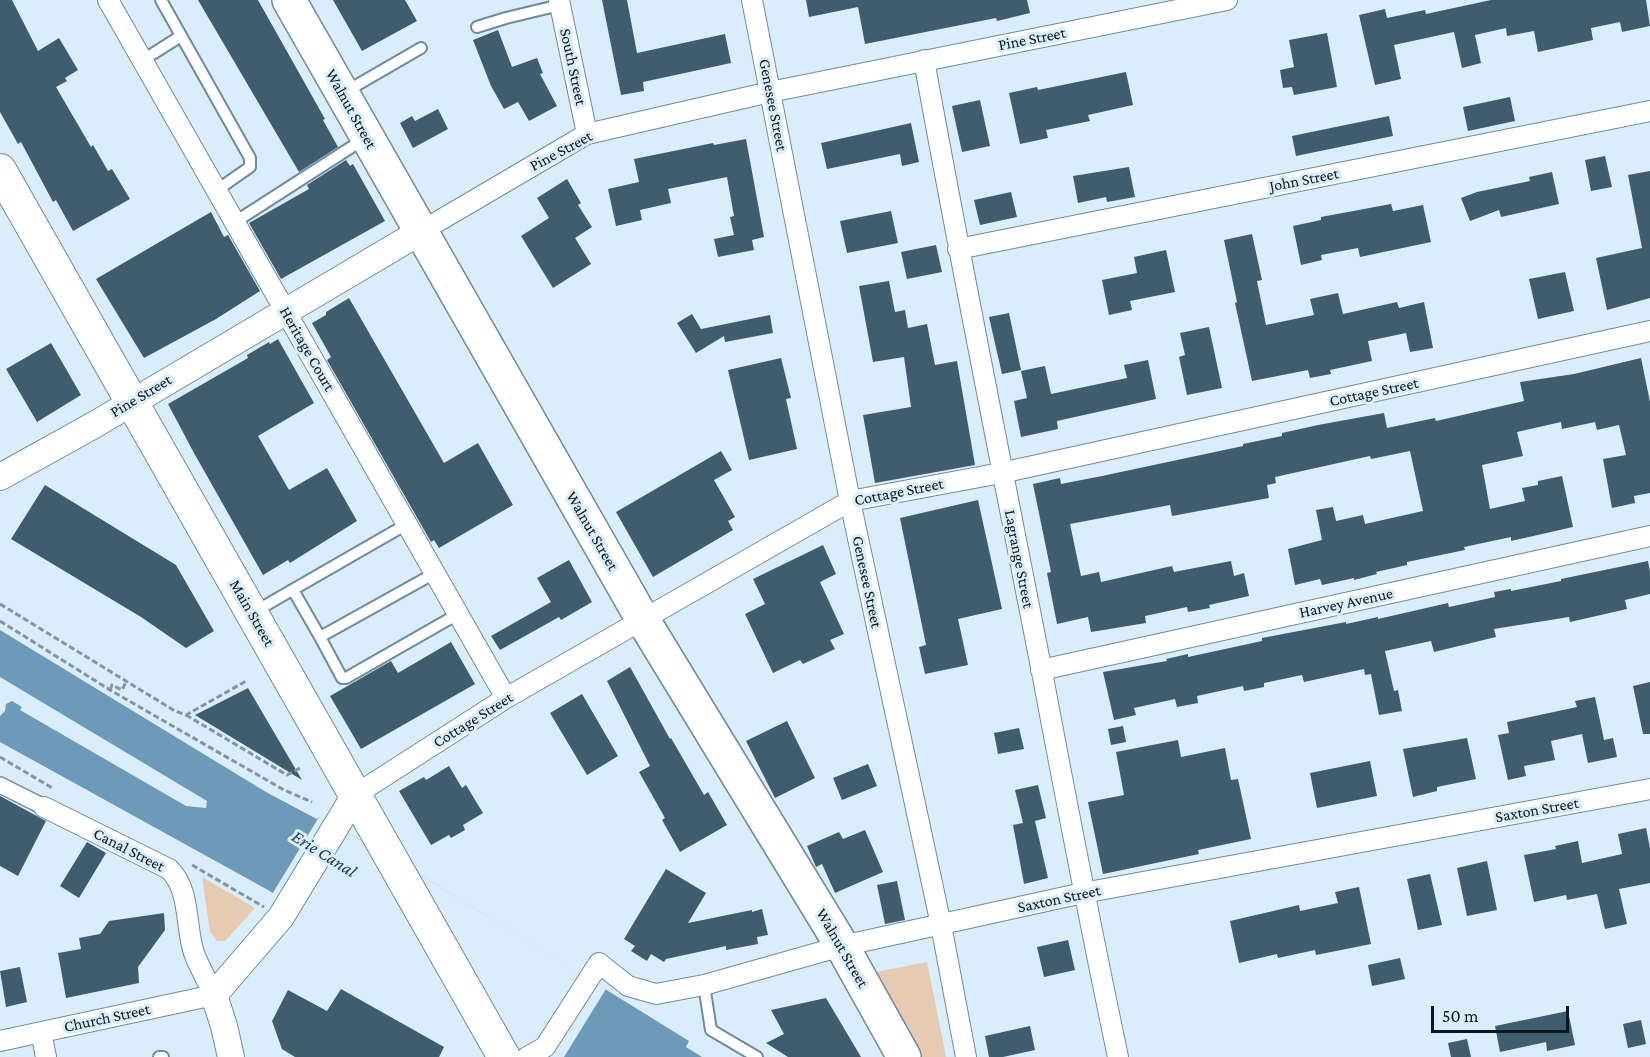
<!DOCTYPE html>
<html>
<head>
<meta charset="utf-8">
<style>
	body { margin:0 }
	#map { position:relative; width:1650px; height:1057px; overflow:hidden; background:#daedfa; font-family:"Crimson Pro",serif }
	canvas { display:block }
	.scale { position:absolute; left:1431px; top:1006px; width:138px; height:27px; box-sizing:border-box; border:3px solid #0b171e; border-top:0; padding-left:8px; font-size:18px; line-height:21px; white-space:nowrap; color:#0b171e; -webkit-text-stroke:4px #daedfa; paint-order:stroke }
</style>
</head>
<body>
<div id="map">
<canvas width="1650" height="1057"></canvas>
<div class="scale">50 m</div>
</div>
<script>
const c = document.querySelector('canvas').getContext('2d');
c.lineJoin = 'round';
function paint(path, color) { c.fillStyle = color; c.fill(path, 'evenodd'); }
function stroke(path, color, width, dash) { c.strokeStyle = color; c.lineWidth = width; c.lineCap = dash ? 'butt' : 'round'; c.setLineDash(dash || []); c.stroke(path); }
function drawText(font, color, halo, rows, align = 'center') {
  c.font = font + ' "Crimson Pro",serif'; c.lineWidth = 6; c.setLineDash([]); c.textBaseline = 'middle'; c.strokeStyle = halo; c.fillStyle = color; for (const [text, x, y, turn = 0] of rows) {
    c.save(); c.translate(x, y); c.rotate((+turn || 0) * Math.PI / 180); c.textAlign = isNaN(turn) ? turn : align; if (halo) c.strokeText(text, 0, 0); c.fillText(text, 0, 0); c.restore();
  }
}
paint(new Path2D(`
	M 202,877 L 255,908 L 225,941 L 217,941 L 210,932 Z
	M 927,962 L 946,1057 L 917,1057 L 875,981 L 876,972 Z`), '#e7cab2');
paint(new Path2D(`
	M 0,630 L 266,792 L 311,816 L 317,819 L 319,817 L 390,856 L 689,1041 L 686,1047 L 702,1057 L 524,1057 L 268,890 L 0,742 L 0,716 L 5,711 L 6,704 L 12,701 L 22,707 L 20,710 L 186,806 L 206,808 L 207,801 L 0,677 Z`), '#6c9ab8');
paint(new Path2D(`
	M 319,817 L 390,856 L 606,989 L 564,1057 L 519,1057 L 271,896 Z`), '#daedfa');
paint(new Path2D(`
	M 0,0 L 12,0 L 38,51 L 59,38 L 78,70 L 65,78 L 67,81 L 56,87 L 91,147 L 93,145 L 108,171 L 112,169 L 130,199 L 73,231 L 56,200 L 53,202 L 21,142 L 18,144 L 0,112 Z
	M 198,0 L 258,0 L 325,119 L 323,120 L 338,147 L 299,172 Z
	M 333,0 L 405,0 L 417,21 L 362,51 Z
	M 602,0 L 627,0 L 637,53 L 725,34 L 731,63 L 643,82 L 644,91 L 621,95 Z
	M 806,0 L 1027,0 L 1030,13 L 997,21 L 996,18 L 865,44 L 858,7 L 809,17 Z
	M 1491,0 L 1646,0 L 1650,26 L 1622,32 L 1620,22 L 1591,28 L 1593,40 L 1538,52 L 1534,31 L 1507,36 L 1506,28 L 1475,35 L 1481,63 L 1462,68 L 1454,32 L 1394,45 L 1401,79 L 1375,85 L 1359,15 L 1385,9 L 1387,18 L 1425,10 L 1426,14 Z
	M 498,30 L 512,67 L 537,58 L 543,73 L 540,74 L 557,106 L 529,121 L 518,102 L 504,109 L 491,86 L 473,40 Z
	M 1327,33 L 1337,87 L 1294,95 L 1292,87 L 1283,88 L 1280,70 L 1294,67 L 1289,40 Z
	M 1126,72 L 1133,105 L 1088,115 L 1090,121 L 1046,130 L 1048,138 L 1020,144 L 1009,93 L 1037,87 L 1038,90 Z
	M 1510,97 L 1515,121 L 1468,131 L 1463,107 Z
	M 980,100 L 990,146 L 962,152 L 952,106 Z
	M 438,109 L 448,129 L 413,148 L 400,123 L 412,116 L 415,121 Z
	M 1389,116 L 1393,136 L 1296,156 L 1292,136 Z
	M 911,123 L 919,162 L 902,166 L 900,154 L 827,169 L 821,143 Z
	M 746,139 L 764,237 L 752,240 L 754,250 L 718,257 L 714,239 L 734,235 L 730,217 L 734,216 L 727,177 L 668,189 L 671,203 L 640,210 L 642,220 L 616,226 L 608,189 L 639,182 L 634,159 L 713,143 L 714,145 Z
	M 1605,156 L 1612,187 L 1591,191 L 1585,160 Z
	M 346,160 L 350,166 L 353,164 L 385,221 L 281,279 L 249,223 L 309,189 L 307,185 Z
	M 1129,167 L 1135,197 L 1107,202 L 1106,197 L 1078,203 L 1073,176 Z
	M 1650,171 L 1650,298 L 1607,310 L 1596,258 L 1642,248 L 1628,175 Z
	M 1552,172 L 1559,204 L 1501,217 L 1499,210 L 1470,221 L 1461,198 L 1477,192 L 1530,181 L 1529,177 Z
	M 567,179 L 581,203 L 578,205 L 592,227 L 575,238 L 591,264 L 553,288 L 521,236 L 549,218 L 537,198 Z
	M 1011,192 L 1017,217 L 980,225 L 974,200 Z
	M 1391,204 L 1393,211 L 1423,205 L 1431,242 L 1360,257 L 1358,248 L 1321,255 L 1322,260 L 1301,265 L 1293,226 L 1321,220 L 1321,217 Z
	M 891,211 L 898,243 L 847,253 L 840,221 Z
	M 211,212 L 224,237 L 228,235 L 260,291 L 216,319 L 144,358 L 96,279 Z
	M 1252,234 L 1262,280 L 1257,281 L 1266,325 L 1314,315 L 1310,299 L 1338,293 L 1343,314 L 1397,302 L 1399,308 L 1424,302 L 1433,348 L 1410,352 L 1406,333 L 1368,341 L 1372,361 L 1330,370 L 1331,374 L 1310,378 L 1308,370 L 1252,381 L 1235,303 L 1237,302 L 1224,240 Z
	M 936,245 L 942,272 L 907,279 L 901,252 Z
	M 1166,250 L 1175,292 L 1130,301 L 1132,310 L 1109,315 L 1102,280 L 1137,273 L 1134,257 Z
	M 1565,272 L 1574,311 L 1538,319 L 1529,279 Z
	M 889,281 L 895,312 L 905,310 L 908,328 L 927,324 L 935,365 L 957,361 L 975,465 L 875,483 L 863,415 L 911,407 L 904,357 L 873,362 L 859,286 Z
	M 349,298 L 444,463 L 478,443 L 513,505 L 439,548 L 434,540 L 431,542 L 327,360 L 331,357 L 312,323 L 326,315 L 326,312 Z
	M 1009,313 L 1021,370 L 1002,374 L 989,317 Z
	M 692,314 L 701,329 L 770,315 L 773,333 L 725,342 L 724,336 L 696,353 L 677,323 Z
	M 1209,327 L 1222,388 L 1187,395 L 1179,357 L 1185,355 L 1180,333 Z
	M 278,339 L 314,403 L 258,436 L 289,490 L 327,468 L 357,521 L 290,563 L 288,560 L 263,575 L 194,453 L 168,404 L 248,358 L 247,355 L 269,342 L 270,344 Z
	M 51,343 L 81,395 L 37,422 L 6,369 Z
	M 781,358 L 791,398 L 786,399 L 797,449 L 749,460 L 728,370 Z
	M 1641,358 L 1650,402 L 1650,493 L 1634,496 L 1635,503 L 1612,508 L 1603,459 L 1626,455 L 1619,425 L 1597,430 L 1595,422 L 1562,429 L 1561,422 L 1517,432 L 1523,456 L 1482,465 L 1490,509 L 1525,501 L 1522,488 L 1538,485 L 1538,481 L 1562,476 L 1573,527 L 1511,541 L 1511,537 L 1464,547 L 1465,550 L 1407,562 L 1407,565 L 1376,572 L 1377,574 L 1354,580 L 1354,578 L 1322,585 L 1320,579 L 1295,585 L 1288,549 L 1322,540 L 1316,510 L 1333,507 L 1336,521 L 1363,515 L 1365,524 L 1423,511 L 1410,451 L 1371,459 L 1370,456 L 1275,477 L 1276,483 L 1267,485 L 1269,498 L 1172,516 L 1170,505 L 1070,524 L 1081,576 L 1099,572 L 1101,582 L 1172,566 L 1174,572 L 1231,561 L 1234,576 L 1244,573 L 1249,596 L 1209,605 L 1210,608 L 1188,612 L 1187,607 L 1145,616 L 1146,623 L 1091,632 L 1088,617 L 1057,624 L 1047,573 L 1051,572 L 1033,484 L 1060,478 L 1061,484 L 1102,476 L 1243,446 L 1243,444 L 1282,436 L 1282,433 L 1318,425 L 1384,413 L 1387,428 L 1435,418 L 1436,421 L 1524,401 L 1520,382 L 1574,374 Z
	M 1148,360 L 1156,399 L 1057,421 L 1058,429 L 1021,437 L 1014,401 L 1027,398 L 1021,371 L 1045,366 L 1051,394 L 1127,378 L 1124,365 Z
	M 721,451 L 732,470 L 714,480 L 735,517 L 728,521 L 733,530 L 653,577 L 616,512 Z
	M 45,485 L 176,565 L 214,631 L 186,648 L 141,617 L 11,539 Z
	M 978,500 L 1002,609 L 958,619 L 968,665 L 925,674 L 919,647 L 926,645 L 900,518 Z
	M 823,545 L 836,574 L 820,582 L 844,634 L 830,640 L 835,649 L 803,664 L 800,660 L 773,673 L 745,614 L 765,604 L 753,579 Z
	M 569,560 L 592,602 L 561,620 L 559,617 L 500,650 L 491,636 L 551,602 L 537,578 Z
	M 1648,561 L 1650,572 L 1650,594 L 1625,600 L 1627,609 L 1570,622 L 1569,617 L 1494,629 L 1496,637 L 1434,652 L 1431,641 L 1385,651 L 1394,691 L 1398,690 L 1402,711 L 1379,715 L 1371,674 L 1365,675 L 1364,669 L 1304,682 L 1302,675 L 1264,683 L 1264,687 L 1244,691 L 1243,686 L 1197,696 L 1198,703 L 1177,707 L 1175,699 L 1134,708 L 1136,715 L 1114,720 L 1103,672 L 1167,661 L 1166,659 L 1188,654 L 1188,657 L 1262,641 L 1262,638 L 1346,622 L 1346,624 L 1378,617 L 1378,619 L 1448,603 L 1449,607 L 1495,597 L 1494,592 L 1511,589 L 1511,591 L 1561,581 L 1561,579 Z
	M 451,642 L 475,684 L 361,749 L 330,696 L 391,661 L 398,673 Z
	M 630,667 L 670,739 L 671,738 L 704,795 L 708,792 L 727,825 L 680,852 L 662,820 L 665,818 L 639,772 L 650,766 L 607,681 Z
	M 1650,682 L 1650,734 L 1643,734 L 1633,686 Z
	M 248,688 L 302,780 L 195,715 Z
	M 582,694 L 618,756 L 587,775 L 550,713 Z
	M 1595,697 L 1604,740 L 1613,738 L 1617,757 L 1588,763 L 1582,734 L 1551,741 L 1555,760 L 1524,766 L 1526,776 L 1508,780 L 1498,735 L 1509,733 L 1507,722 L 1577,707 L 1575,701 Z
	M 787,721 L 815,778 L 775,798 L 746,741 Z
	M 1123,726 L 1126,742 L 1111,745 L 1108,729 Z
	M 1019,728 L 1024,749 L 998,754 L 994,733 Z
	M 1467,738 L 1476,779 L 1437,787 L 1437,791 L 1413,797 L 1403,749 Z
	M 1178,740 L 1181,757 L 1225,748 L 1231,780 L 1238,779 L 1251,839 L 1198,850 L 1199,854 L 1103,874 L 1088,802 L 1124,795 L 1116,752 Z
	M 1370,761 L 1377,796 L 1317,808 L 1310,773 Z
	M 868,764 L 877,786 L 842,800 L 833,778 Z
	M 449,766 L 462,788 L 466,785 L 483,813 L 463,825 L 465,830 L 451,838 L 449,835 L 431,845 L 399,791 L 424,777 L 426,780 Z
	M 1038,785 L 1046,818 L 1035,821 L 1048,878 L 1024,884 L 1013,825 L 1023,823 L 1015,790 Z
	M 0,796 L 46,821 L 18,876 L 0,866 Z
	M 1646,828 L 1650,848 L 1650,883 L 1619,889 L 1627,924 L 1605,929 L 1597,894 L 1567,900 L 1566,895 L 1534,902 L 1524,855 L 1556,849 L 1555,846 L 1578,841 L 1582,863 L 1622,854 L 1618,834 Z
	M 865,830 L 883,872 L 835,893 L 822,864 L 816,867 L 807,846 L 839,832 L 843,839 Z
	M 87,842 L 106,853 L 79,898 L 60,886 Z
	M 1487,861 L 1497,910 L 1467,916 L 1457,868 Z
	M 666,869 L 706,893 L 688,923 L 752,910 L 752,912 L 762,909 L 768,935 L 757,937 L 758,944 L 726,950 L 726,946 L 666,959 L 664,962 L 651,954 L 647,961 L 631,951 L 635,946 L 624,939 Z
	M 1430,874 L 1442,925 L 1418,930 L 1407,879 Z
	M 897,881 L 905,920 L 885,924 L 877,885 Z
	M 1359,887 L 1371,944 L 1316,955 L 1315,950 L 1278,958 L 1277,954 L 1239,963 L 1230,921 L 1299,905 L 1300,911 L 1338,903 L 1335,892 Z
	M 164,913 L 165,930 L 138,967 L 139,983 L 66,998 L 58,953 L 81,949 L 79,938 L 100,934 L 109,921 Z
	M 1068,940 L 1075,970 L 1044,977 L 1037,947 Z
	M 1400,958 L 1405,979 L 1372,986 L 1368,965 Z
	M 20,967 L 27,1002 L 6,1007 L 0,971 Z
	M 341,989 L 444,1047 L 439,1057 L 295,1057 L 282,1049 L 272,1021 L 288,990 L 327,1011 Z
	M 826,998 L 861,1057 L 788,1057 L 766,1043 L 784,1034 L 771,1010 Z
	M 1568,1011 L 1575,1045 L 1547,1051 L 1546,1042 L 1500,1052 L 1495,1026 Z
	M 1641,1020 L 1646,1044 L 1628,1048 L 1623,1024 Z
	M 1030,1026 L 1035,1050 L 1003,1057 L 989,1057 L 985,1036 Z
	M 1467,1039 L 1471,1057 L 1451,1057 L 1448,1043 Z`), '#405c6f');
const service = new Path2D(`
	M 161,0 L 250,158 L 250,167 L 217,190
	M 477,27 L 506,18 L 560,5
	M 143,60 L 181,36
	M 345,92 L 421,48
	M 235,222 L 364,139
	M 293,590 L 320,637 L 435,573
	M 254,612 L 407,524
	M 320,637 L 342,678 L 346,678 L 458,614
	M 704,985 L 711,1030 L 757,1057
	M 159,1057 L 163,1057`);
const pedestrian = new Path2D(`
	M 0,785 L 44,807`);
const minor = new Path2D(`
	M 108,0 L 506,698
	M 559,0 L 587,134
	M 752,0 L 850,501 L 941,925 L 966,1057
	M 924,60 C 961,265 1002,468 1042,672 C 1066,800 1091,929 1118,1057
	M 420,232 L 587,134 L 770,92 L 1227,0
	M 958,249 L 1650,111
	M 1041,670 L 1650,536
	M 355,795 L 506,698 L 850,501 L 1001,473 L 1650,331
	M 41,1032 L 46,1057
	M 0,1041 L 214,995 C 208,982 199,967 194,953 C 185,926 191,890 169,869 L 44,807
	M 527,1057 L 545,1047 L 599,963 L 628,986 L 656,994 L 704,985 L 842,946 L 1083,893 L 1650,789`);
const tertiary = new Path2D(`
	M 0,477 L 94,425 L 420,232
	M 231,1057 L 224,1026 L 214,995 L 281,917 L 355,795`);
const primary = new Path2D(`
	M 0,170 L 504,1057`);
const trunk = new Path2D(`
	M 289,0 L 643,620 L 842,946 L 904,1057`);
stroke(service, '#6e8b9f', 14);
stroke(pedestrian, '#6e8b9f', 18);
stroke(minor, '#6e8b9f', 22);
stroke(tertiary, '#6e8b9f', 28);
stroke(primary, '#6e8b9f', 34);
stroke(trunk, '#6e8b9f', 36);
stroke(new Path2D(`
	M 0,604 L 175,711 L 186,715 L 248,680
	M 0,621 L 110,690 L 284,790 L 312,802
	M 110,690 L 112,685 L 122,690 L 127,680
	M 186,715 L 287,775 L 300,768
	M 0,757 L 54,789
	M 192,865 L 264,907`), '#84959f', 3, [6, 3]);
stroke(service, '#fff', 10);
stroke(pedestrian, '#fff', 15);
stroke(minor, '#fff', 20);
stroke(tertiary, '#fff', 26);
stroke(primary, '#fff', 32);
stroke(trunk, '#fff', 33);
drawText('16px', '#0b171e', '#daedfa', [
	["Pine Street",1032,39,-11],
	["South Street",573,67,78],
	["Genesee Street",773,105,79],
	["Walnut Street",351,109,61],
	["Pine Street",561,151,-28],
	["John Street",1304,180,-11],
	["Heritage Court",307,349,60],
	["Cottage Street",1374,392,-12],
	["Pine Street",141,396,-31],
	["Cottage Street",899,492,-11],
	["Walnut Street",592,531,60],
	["Lagrange Street",1019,559,79],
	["Genesee Street",867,582,78],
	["Harvey Avenue",1346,603,-12],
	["Main Street",252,613,60],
	["Cottage Street",473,720,-32],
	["Saxton Street",1537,810,-10],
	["Canal Street",129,850,27],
	["Saxton Street",1059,899,-12],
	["Walnut Street",842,948,60],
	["Church Street",107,1018,-12]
]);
drawText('italic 18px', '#143b51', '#daedfa', [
	["Erie Canal",324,854,32]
]);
</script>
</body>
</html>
